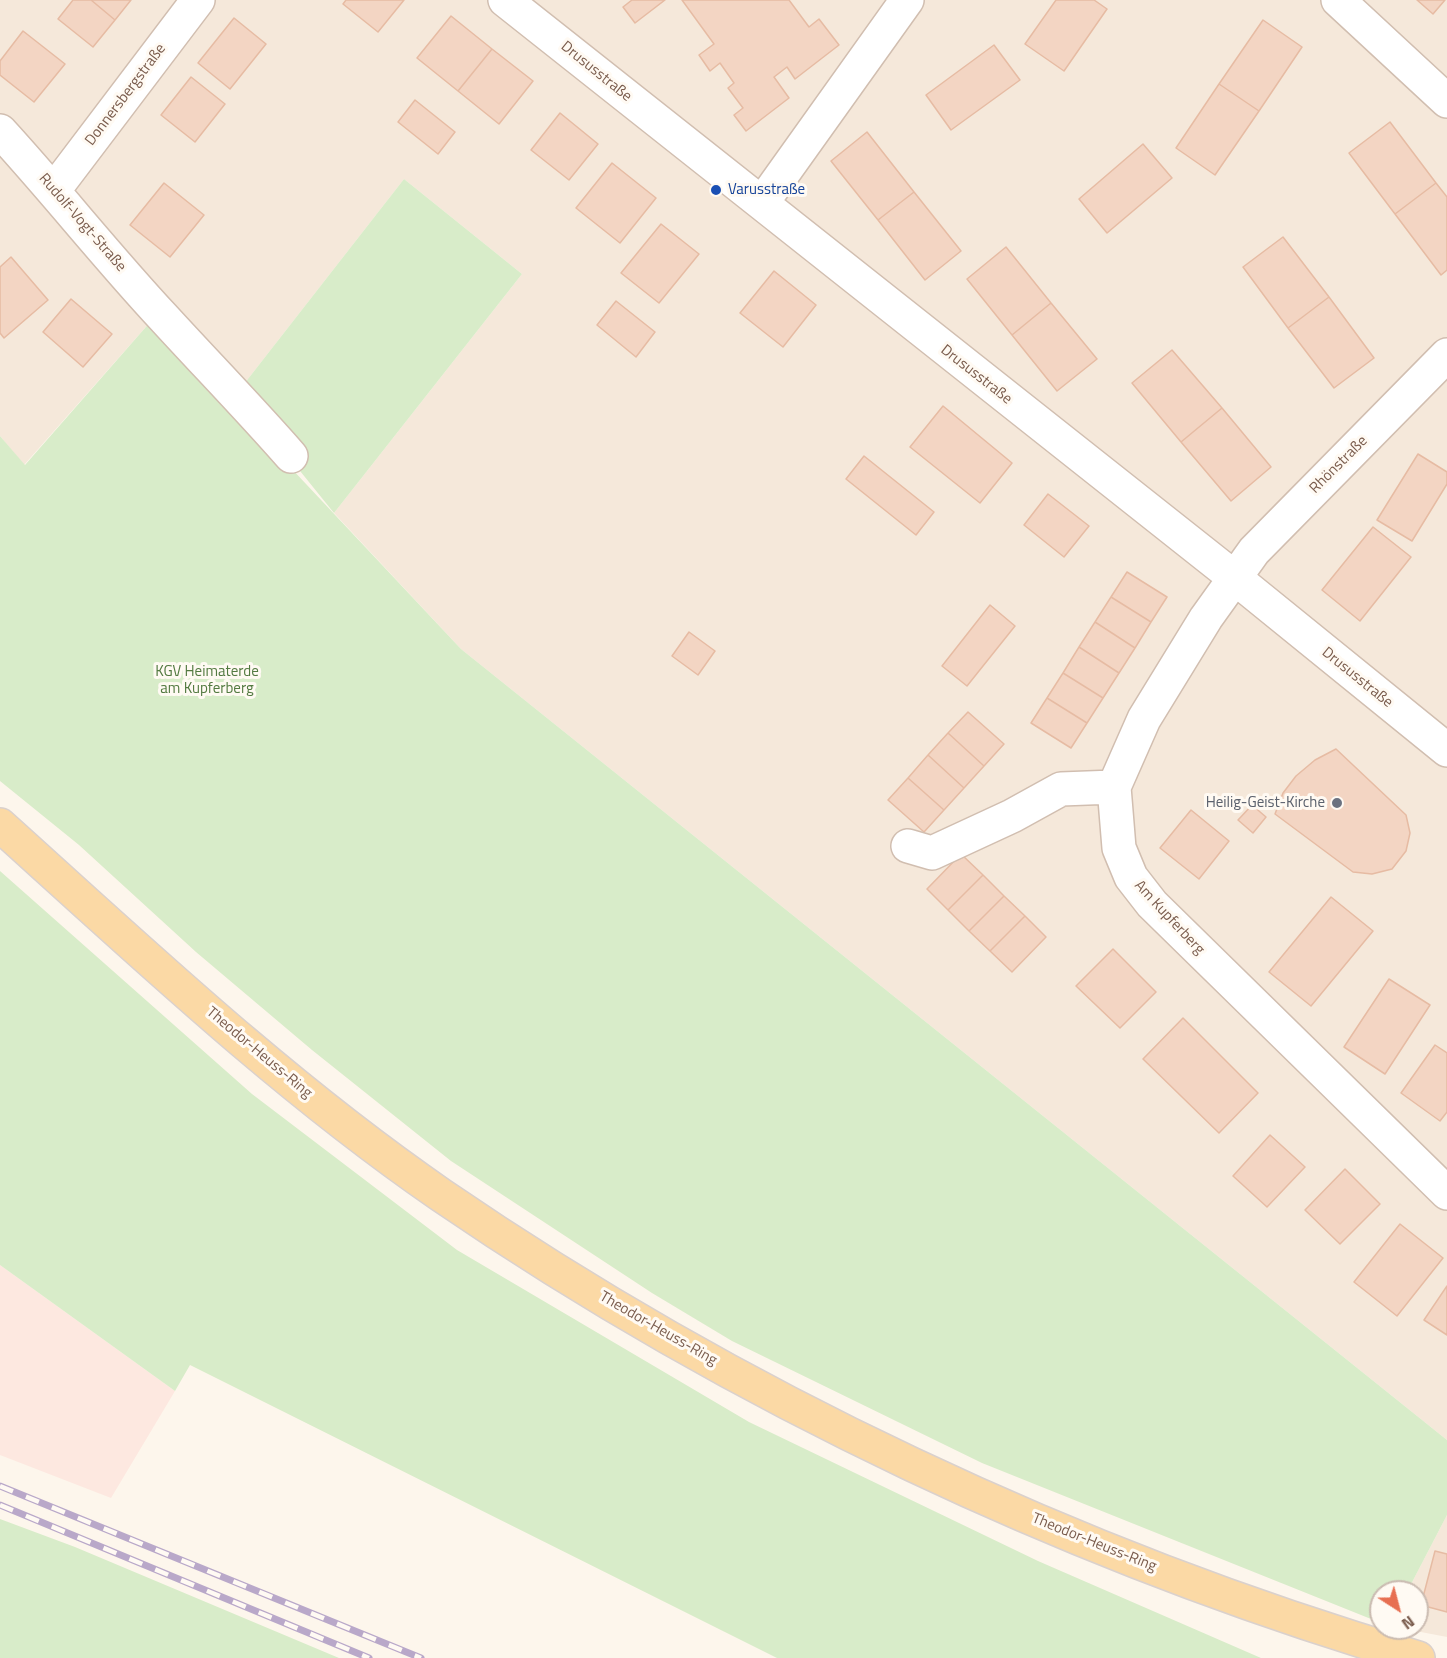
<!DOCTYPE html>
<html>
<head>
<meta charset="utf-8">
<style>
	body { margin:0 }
	#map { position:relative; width:1447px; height:1658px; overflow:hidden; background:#fdf6ec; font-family:"Titillium Web",sans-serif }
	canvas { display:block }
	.north { position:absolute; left:1369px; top:1580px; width:60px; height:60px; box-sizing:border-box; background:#fffaf3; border:2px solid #cabbb1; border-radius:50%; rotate:144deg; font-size:16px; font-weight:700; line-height:24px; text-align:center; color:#7a5c4d }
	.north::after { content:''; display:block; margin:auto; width:21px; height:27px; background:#e76f51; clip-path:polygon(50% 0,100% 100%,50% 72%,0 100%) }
</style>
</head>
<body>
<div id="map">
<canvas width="1447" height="1658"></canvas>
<div class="north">N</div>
</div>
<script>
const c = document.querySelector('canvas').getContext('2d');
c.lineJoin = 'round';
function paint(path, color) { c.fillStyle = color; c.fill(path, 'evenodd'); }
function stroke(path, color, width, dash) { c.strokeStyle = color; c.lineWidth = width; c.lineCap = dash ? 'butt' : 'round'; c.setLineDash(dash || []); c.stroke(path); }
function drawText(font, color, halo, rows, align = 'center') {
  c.font = font + ' "Titillium Web",sans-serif'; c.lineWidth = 6; c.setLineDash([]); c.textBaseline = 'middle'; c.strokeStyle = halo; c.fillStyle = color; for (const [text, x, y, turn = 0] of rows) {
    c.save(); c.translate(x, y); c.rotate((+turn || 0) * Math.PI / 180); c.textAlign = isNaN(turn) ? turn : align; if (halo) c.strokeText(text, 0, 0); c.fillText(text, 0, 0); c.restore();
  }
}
paint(new Path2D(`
	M 0,0 L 1447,0 L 1447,1440 L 461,649 L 334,513 L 522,274 L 404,179 L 237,393 L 152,320 L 24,465 L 0,436 Z
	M 1447,1515 L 1447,1637 L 1400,1628 L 1417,1628 L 1417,1592 L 1407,1592 Z`), '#f5e8da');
paint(new Path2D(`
	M 0,1265 L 175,1391 L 111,1498 L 0,1455 Z`), '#fde8e0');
paint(new Path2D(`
	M 404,179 L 522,274 L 334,513 L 237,393 Z
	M 152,320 L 461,649 L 1447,1440 L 1447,1515 L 1407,1592 L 1381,1592 L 1381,1623 L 982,1463 L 732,1341 L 652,1293 L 451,1161 L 312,1050 L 196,952 L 79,845 L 0,781 L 0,436 L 25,465 Z
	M 0,871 L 252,1094 L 457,1250 L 749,1422 L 1038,1561 L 1261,1658 L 777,1658 L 190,1365 L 175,1391 L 0,1265 Z
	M 0,1519 L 75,1547 L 339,1658 L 0,1658 Z`), '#d8ecc9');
const building = new Path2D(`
	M 73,0 L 91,0 L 115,20 L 93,47 L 58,19 Z
	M 91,0 L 131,0 L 115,20 Z
	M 346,0 L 404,0 L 378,32 L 343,4 Z
	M 665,0 L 635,23 L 623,7 L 632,0 Z
	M 682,0 L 789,0 L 809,27 L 819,19 L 839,45 L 795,79 L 787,67 L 774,77 L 789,98 L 746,131 L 734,115 L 743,108 L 728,88 L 734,83 L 720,63 L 710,71 L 699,55 L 714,44 Z
	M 1056,0 L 1094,0 L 1107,9 L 1064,71 L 1025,44 Z
	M 1417,0 L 1445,0 L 1433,14 Z
	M 451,16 L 492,49 L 458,91 L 417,58 Z
	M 234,18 L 266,44 L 230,89 L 198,63 Z
	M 1263,20 L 1302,47 L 1259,111 L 1219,84 Z
	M 23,31 L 65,64 L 34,102 L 0,75 L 0,61 Z
	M 994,45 L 1020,80 L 951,130 L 926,95 Z
	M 492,49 L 533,81 L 499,124 L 458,91 Z
	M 191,77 L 225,104 L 195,142 L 161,115 Z
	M 1219,84 L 1259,111 L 1215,175 L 1176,148 Z
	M 415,100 L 455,132 L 438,154 L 398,122 Z
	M 560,113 L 598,144 L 569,180 L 531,150 Z
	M 1390,122 L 1436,183 L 1395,214 L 1349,153 Z
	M 867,132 L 914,192 L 878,220 L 831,161 Z
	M 1143,144 L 1172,178 L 1107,233 L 1079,199 Z
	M 612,163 L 656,198 L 620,243 L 576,208 Z
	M 164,183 L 204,215 L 170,257 L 130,225 Z
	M 1436,183 L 1447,197 L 1447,270 L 1441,275 L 1395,214 Z
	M 914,192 L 961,251 L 925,280 L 878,220 Z
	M 661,224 L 699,254 L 659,303 L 621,273 Z
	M 1283,237 L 1329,297 L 1288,328 L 1243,267 Z
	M 1006,247 L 1051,303 L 1012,335 L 967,279 Z
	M 11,257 L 48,300 L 4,338 L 0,333 L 0,267 Z
	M 774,271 L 816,305 L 783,347 L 740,313 Z
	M 1329,297 L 1374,358 L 1334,388 L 1288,328 Z
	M 71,299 L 112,334 L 83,367 L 43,332 Z
	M 616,301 L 655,332 L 636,357 L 597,325 Z
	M 1051,303 L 1097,359 L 1057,391 L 1012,335 Z
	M 1172,350 L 1222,408 L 1181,442 L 1132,383 Z
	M 943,406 L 1012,463 L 980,503 L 910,447 Z
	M 1222,408 L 1271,467 L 1231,501 L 1181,442 Z
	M 1418,454 L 1447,472 L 1447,484 L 1412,541 L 1377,520 Z
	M 864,456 L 934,512 L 916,535 L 846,479 Z
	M 1048,494 L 1089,526 L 1064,557 L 1024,525 Z
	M 1373,527 L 1411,557 L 1360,621 L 1322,590 Z
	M 1127,572 L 1167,597 L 1151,622 L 1111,597 Z
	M 1111,597 L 1151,622 L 1135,648 L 1095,622 Z
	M 990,605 L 1015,626 L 967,686 L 942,666 Z
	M 1095,622 L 1135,648 L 1119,673 L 1079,647 Z
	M 689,632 L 715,651 L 698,675 L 672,656 Z
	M 1079,647 L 1119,673 L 1103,698 L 1063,673 Z
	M 1063,673 L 1103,698 L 1087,723 L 1047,698 Z
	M 1047,698 L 1087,723 L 1071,748 L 1031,723 Z
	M 968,712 L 1004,744 L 984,766 L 948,733 Z
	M 948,733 L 984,766 L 964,788 L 928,755 Z
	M 1336,749 L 1406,815 L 1410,833 L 1406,851 L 1392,869 L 1372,874 L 1353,872 L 1275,814 L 1283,793 L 1296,776 L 1315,760 Z
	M 928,755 L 964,788 L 944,810 L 908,778 Z
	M 908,778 L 944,810 L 924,832 L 888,800 Z
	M 1252,805 L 1266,817 L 1253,833 L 1238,820 Z
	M 1191,810 L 1229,841 L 1199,879 L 1160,848 Z
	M 961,854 L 983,875 L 948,910 L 927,889 Z
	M 983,875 L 1004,896 L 969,931 L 948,910 Z
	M 1004,896 L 1025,916 L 990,951 L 969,931 Z
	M 1331,897 L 1373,931 L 1311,1006 L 1269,972 Z
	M 1025,916 L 1046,937 L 1012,972 L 990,951 Z
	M 1113,949 L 1156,992 L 1120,1028 L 1076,986 Z
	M 1389,979 L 1430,1005 L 1385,1074 L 1344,1047 Z
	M 1183,1018 L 1258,1093 L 1219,1133 L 1143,1059 Z
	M 1435,1045 L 1447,1053 L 1447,1112 L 1440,1121 L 1401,1093 Z
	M 1270,1135 L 1305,1167 L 1267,1207 L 1233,1176 Z
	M 1345,1169 L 1380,1204 L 1340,1244 L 1305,1210 Z
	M 1400,1224 L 1443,1258 L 1397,1316 L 1354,1282 Z
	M 1447,1286 L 1447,1335 L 1424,1320 Z
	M 1435,1551 L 1447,1554 L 1447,1612 L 1421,1605 Z`);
paint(building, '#f3d5c3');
stroke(building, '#e6bba3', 1.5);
const minor = new Path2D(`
	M 505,0 L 1235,578 L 1447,750
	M 1338,0 L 1447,101
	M 0,131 C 56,192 107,257 163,317 C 206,364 249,408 291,456
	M 54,190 L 198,0
	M 762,203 L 907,0
	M 1447,355 L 1254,551 L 1206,618 L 1144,719 L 1114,787 L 1119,848 L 1131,877 L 1152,904 L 1447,1193
	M 908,846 L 932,853 L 1012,816 L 1061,789 L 1114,787`);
const major = new Path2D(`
	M 0,825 C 142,953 283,1086 441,1195 C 736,1397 1076,1557 1418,1658`);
stroke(minor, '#d1beb0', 36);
stroke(major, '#dad1cd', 36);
stroke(minor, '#fff', 33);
stroke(major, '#fbd9a5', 33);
const rail = new Path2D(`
	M 0,1486 L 421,1658
	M 0,1505 L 369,1658`);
stroke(rail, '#b9a8c9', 7);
stroke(rail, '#fffaf3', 4.5, [14]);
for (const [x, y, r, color] of [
	[716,190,6,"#1a4fb4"],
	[1337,803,6,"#6b7280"]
]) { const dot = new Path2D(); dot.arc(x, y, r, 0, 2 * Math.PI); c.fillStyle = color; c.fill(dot); stroke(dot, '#fffaf3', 2); }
drawText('15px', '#7a5c4d', '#fffaf3', [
	["Drususstraße",596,72,39],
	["Donnersbergstraße",126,95,-53],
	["Rudolf-Vogt-Straße",82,223,49],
	["Drususstraße",976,375,38],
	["Rhönstraße",1339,465,-45],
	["Drususstraße",1357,678,39],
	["Am Kupferberg",1169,918,47],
	["Theodor-Heuss-Ring",259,1053,40],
	["Theodor-Heuss-Ring",658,1329,30],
	["Theodor-Heuss-Ring",1094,1543,22]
]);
drawText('15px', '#164399', '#fffaf3', [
	["Varusstraße",728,190]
], 'left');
drawText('15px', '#537a41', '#fffaf3', [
	["KGV Heimaterde",207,672],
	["am Kupferberg",207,689]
]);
drawText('15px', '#5b616d', '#fffaf3', [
	["Heilig-Geist-Kirche",1325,803]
], 'right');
</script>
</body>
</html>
